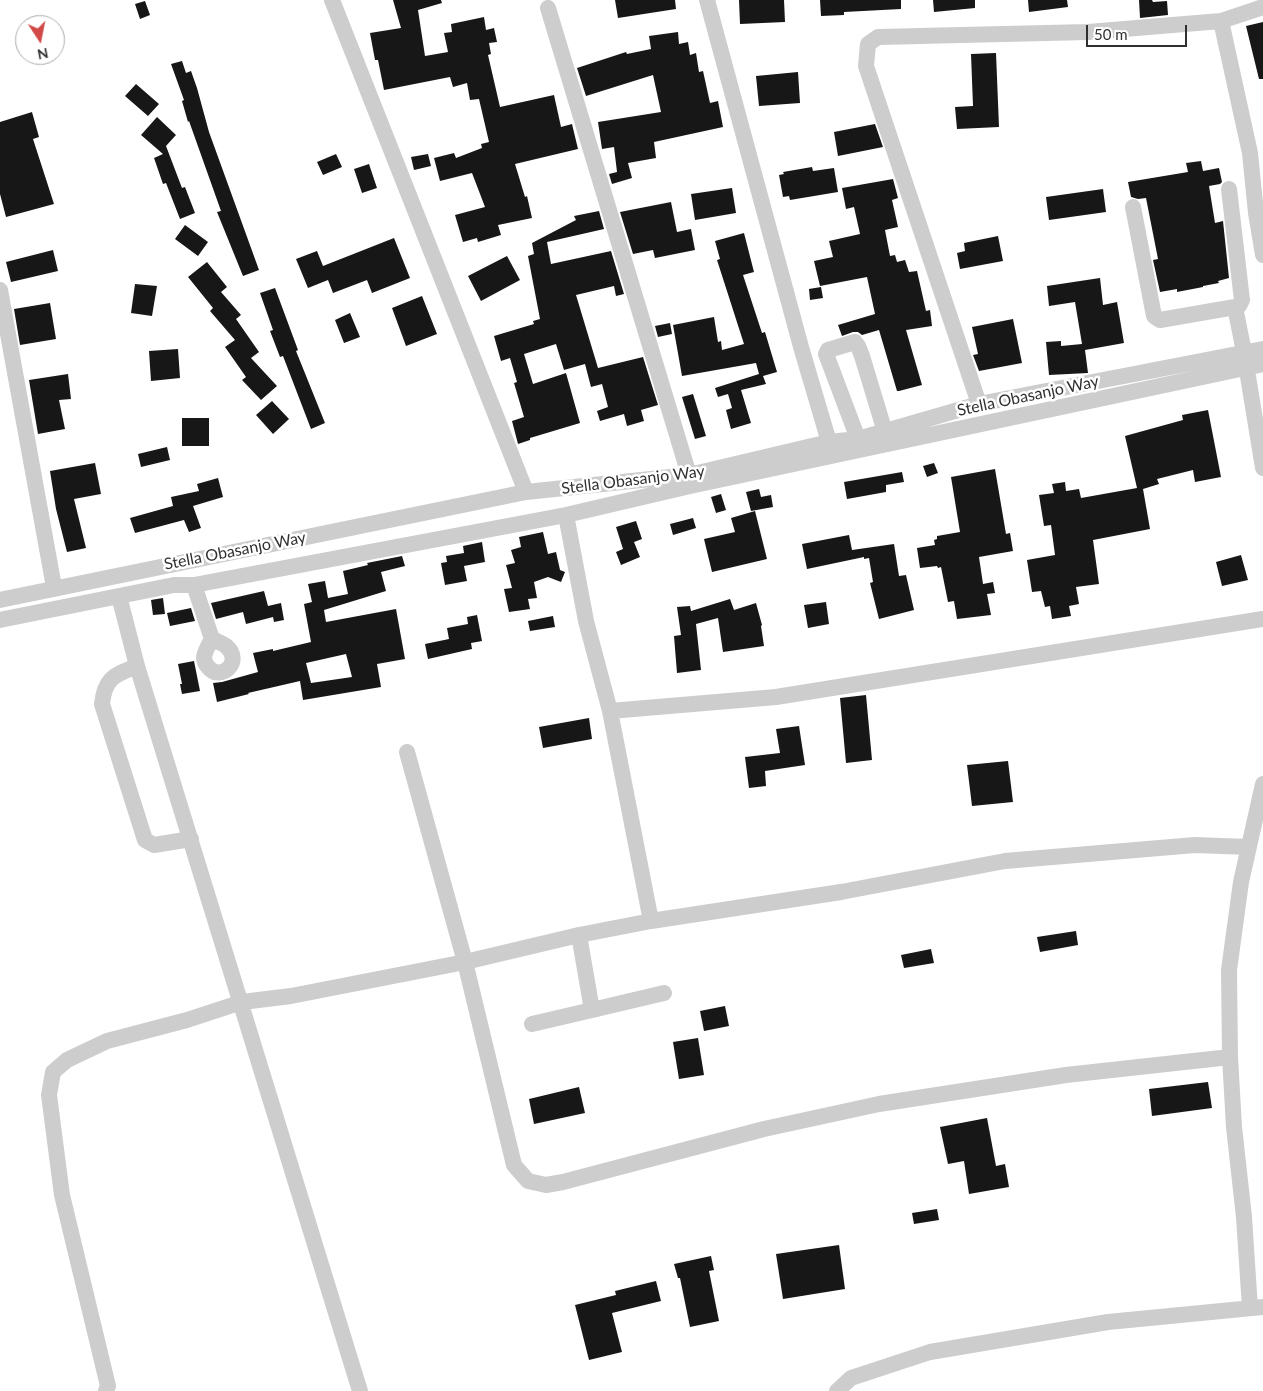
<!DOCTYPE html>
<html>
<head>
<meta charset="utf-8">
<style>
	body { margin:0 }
	#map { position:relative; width:1263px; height:1391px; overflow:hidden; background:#fff; font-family:Lato,sans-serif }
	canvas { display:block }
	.north { position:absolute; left:15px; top:15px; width:50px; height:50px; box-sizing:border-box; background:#fff; border:1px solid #acacac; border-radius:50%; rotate:169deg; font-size:14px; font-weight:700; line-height:20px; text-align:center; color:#303030 }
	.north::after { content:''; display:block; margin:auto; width:18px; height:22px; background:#d24a47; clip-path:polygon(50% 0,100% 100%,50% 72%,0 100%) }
	.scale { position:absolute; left:1086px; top:25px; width:101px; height:22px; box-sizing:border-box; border:2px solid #303030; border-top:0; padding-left:6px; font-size:15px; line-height:18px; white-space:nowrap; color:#303030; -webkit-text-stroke:4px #fff; paint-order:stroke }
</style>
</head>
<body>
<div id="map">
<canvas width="1263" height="1391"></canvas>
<div class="north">N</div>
<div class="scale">50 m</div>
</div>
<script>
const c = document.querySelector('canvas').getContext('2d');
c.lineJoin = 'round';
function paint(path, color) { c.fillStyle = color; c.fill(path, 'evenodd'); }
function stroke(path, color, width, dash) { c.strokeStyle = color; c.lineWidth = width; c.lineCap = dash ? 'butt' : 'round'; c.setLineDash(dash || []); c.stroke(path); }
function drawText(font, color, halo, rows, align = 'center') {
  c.font = font + ' Lato,sans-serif'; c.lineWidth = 5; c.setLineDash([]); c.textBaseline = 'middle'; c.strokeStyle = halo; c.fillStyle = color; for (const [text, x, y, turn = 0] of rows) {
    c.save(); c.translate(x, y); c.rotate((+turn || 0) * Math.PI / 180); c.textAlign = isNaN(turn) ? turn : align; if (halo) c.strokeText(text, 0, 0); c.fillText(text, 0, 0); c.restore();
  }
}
paint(new Path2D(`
	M 393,0 L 441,0 L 442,3 L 418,10 L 425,56 L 448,52 L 444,33 L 452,32 L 451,24 L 484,17 L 486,30 L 494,28 L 497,42 L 489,43 L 491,54 L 488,55 L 500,107 L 554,95 L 561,127 L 572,124 L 578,149 L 515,164 L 525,197 L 527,196 L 532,218 L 498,225 L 501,235 L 478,242 L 477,238 L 463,242 L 455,215 L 485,207 L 472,173 L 440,181 L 434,158 L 454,153 L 456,158 L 482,148 L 481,144 L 489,142 L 479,99 L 470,100 L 467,83 L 453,87 L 450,77 L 384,90 L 378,60 L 375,60 L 370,33 L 401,28 Z
	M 615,0 L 675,0 L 676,9 L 618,18 Z
	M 739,0 L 784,0 L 785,22 L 740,24 Z
	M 820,0 L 901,0 L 901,9 L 844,12 L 844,15 L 821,16 Z
	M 933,0 L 975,0 L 975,8 L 934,12 Z
	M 1028,0 L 1067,0 L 1068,7 L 1029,12 Z
	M 1139,0 L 1152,0 L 1153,2 L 1167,1 L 1168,15 L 1140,18 Z
	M 145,1 L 150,15 L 140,19 L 135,4 Z
	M 1263,22 L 1263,79 L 1259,79 L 1246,26 Z
	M 678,32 L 679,44 L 688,42 L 690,55 L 696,53 L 699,72 L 703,71 L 710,103 L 718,101 L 723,127 L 654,142 L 656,158 L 628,163 L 632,178 L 612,184 L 609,174 L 617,172 L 614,147 L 602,149 L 598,122 L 661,112 L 653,75 L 586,96 L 577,68 L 626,52 L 627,54 L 651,49 L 649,36 Z
	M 996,53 L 999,127 L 957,129 L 955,107 L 973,106 L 971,54 Z
	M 182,61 L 186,73 L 191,71 L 197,88 L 209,132 L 259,270 L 243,276 L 217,212 L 221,211 L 189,121 L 188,122 L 182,101 L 184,100 L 171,64 Z
	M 798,72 L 800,103 L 759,106 L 756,76 Z
	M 136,84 L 159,104 L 148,116 L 125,96 Z
	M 32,112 L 39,137 L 33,139 L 54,204 L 6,217 L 0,194 L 0,122 Z
	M 157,117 L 176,135 L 166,146 L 182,188 L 185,187 L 195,213 L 180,219 L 166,183 L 163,184 L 154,158 L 163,154 L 141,135 Z
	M 875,124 L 883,147 L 838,156 L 834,132 Z
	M 336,154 L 342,167 L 323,175 L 317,162 Z
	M 428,154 L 431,166 L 414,170 L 411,157 Z
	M 1201,161 L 1203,171 L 1219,168 L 1222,182 L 1220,184 L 1209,186 L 1215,223 L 1223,221 L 1229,278 L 1218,281 L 1219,283 L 1203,286 L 1203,287 L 1177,292 L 1177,289 L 1160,292 L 1153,260 L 1158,259 L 1146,198 L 1138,199 L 1131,197 L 1128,182 L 1188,172 L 1186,163 Z
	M 369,164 L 377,188 L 362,193 L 354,169 Z
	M 812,167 L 813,171 L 834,168 L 838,192 L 790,200 L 789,196 L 783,197 L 779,175 L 784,174 L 783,172 Z
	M 893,179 L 898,198 L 892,200 L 898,227 L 885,230 L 890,256 L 895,255 L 897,262 L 905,260 L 909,272 L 917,271 L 926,311 L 930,310 L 932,326 L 906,330 L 922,385 L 899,391 L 897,391 L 879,330 L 862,335 L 858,332 L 853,332 L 842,336 L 838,325 L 875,314 L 867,277 L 820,286 L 814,261 L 833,257 L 829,241 L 860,234 L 854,207 L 846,209 L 842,188 Z
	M 732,188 L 736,213 L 695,220 L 691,194 Z
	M 1103,189 L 1106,212 L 1049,220 L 1046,197 Z
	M 671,202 L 677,232 L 691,229 L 695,250 L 655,258 L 653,250 L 633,254 L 620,212 Z
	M 599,211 L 604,229 L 547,242 L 551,264 L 611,251 L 624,294 L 616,296 L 614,286 L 576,295 L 598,368 L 643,357 L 658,405 L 641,410 L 644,421 L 627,426 L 624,414 L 600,421 L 597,411 L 608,407 L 602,384 L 591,387 L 585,364 L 564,370 L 556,344 L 524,354 L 533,384 L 566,373 L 580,423 L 530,438 L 530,440 L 518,444 L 512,421 L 524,417 L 514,383 L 517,382 L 510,358 L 501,361 L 494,336 L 534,324 L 533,321 L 540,319 L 528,256 L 534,254 L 532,243 L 576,220 L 574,216 Z
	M 185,225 L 208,242 L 198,256 L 175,239 Z
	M 744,233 L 754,272 L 743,275 L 762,333 L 765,332 L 777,372 L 763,376 L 766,384 L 741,390 L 751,423 L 731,429 L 726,410 L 732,408 L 728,394 L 718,397 L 715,388 L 759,374 L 756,363 L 682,376 L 673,325 L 714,317 L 718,342 L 721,341 L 722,350 L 744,344 L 717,260 L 720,259 L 715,241 Z
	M 998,236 L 1003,261 L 960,269 L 957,253 L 965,251 L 964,243 Z
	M 394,238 L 410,278 L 372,293 L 367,280 L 333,293 L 328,280 L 308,288 L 296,259 L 317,251 L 323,266 Z
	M 53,250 L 58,271 L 11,282 L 6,262 Z
	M 507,256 L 520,280 L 481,301 L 468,276 Z
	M 207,262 L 227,287 L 221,292 L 241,315 L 236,319 L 259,352 L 251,358 L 277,386 L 261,400 L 242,380 L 246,377 L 225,347 L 235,340 L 210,311 L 213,308 L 188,277 Z
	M 1100,278 L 1103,305 L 1117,302 L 1124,343 L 1085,350 L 1088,373 L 1049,375 L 1046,342 L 1061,341 L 1061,346 L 1082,344 L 1075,302 L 1049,306 L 1047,286 Z
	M 135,284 L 157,286 L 152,316 L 131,313 Z
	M 821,287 L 823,298 L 810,300 L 809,289 Z
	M 275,288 L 298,350 L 296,351 L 325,423 L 311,429 L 283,356 L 280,357 L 270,331 L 273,330 L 260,293 Z
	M 422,296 L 437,334 L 406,346 L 392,308 Z
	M 50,303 L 56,339 L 20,345 L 14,309 Z
	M 350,313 L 360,337 L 344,343 L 335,320 Z
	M 1013,319 L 1022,363 L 979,371 L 973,355 L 978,354 L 972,327 Z
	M 670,323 L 672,334 L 658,337 L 655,326 Z
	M 178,349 L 180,378 L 151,381 L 149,351 Z
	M 68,374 L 71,399 L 59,400 L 65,429 L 38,434 L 29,380 Z
	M 693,394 L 706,436 L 695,439 L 682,397 Z
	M 272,401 L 289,419 L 273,434 L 256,415 Z
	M 1208,410 L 1221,477 L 1195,482 L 1193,470 L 1157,479 L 1159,484 L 1143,489 L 1150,529 L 1093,540 L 1099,584 L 1076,587 L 1079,604 L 1069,606 L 1071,616 L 1052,619 L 1050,606 L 1045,607 L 1041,591 L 1032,592 L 1027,560 L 1055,555 L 1051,525 L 1044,526 L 1039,495 L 1054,493 L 1052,484 L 1065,482 L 1066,491 L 1079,489 L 1081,498 L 1137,488 L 1125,436 L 1183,420 L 1182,415 Z
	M 182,418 L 209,418 L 209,446 L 182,446 Z
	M 167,447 L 170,460 L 141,467 L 138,454 Z
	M 95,463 L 101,494 L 74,499 L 86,548 L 67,552 L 56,509 L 50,471 Z
	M 934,463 L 938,473 L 927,477 L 923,466 Z
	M 995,469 L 1006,534 L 1010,533 L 1013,551 L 979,557 L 983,584 L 993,582 L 995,593 L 987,594 L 991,615 L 957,619 L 954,601 L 948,602 L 941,567 L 938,568 L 937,566 L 920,568 L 917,548 L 935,545 L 934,540 L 937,539 L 937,536 L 960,532 L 951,477 Z
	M 902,472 L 904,482 L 886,485 L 886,492 L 847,499 L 844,482 Z
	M 218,478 L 223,497 L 193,506 L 201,528 L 189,532 L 184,520 L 135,533 L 130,518 L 173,506 L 171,497 L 199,491 L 197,484 Z
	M 759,489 L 761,497 L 771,495 L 773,507 L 751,511 L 746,492 Z
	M 721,494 L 726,510 L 716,513 L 711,497 Z
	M 755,511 L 767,559 L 712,572 L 704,539 L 735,532 L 731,518 Z
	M 693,518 L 696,528 L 673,535 L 670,524 Z
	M 636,521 L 642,539 L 634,542 L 640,557 L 621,565 L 616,552 L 623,549 L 616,527 Z
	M 543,532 L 548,554 L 556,552 L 560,570 L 565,572 L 561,582 L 548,577 L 534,582 L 537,598 L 528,599 L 530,609 L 509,612 L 504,589 L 512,588 L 506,565 L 515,563 L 511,550 L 521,547 L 519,537 Z
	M 849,535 L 852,550 L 894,544 L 899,576 L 906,575 L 914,610 L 879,619 L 870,583 L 873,582 L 869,558 L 864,559 L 864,557 L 807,569 L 802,544 Z
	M 482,542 L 485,562 L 464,566 L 467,581 L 445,585 L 441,563 L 447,562 L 446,556 L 464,553 L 463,546 Z
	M 1241,555 L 1248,580 L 1222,586 L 1216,562 Z
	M 402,556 L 405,566 L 381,572 L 386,591 L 324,610 L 326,622 L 396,609 L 405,659 L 377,664 L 381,687 L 303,700 L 300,681 L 248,693 L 249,694 L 217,702 L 213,683 L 222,682 L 258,672 L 253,653 L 273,649 L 273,651 L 311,642 L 304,604 L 312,602 L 308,584 L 325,581 L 328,598 L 348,594 L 343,571 L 368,565 L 367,563 ZM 346,654 L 352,677 L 311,683 L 306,663 Z
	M 264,591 L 268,606 L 281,603 L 284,620 L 274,622 L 273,617 L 246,624 L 243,612 L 216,619 L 211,603 Z
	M 163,598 L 165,614 L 153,615 L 151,600 Z
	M 730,599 L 734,610 L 756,603 L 762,625 L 761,626 L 764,646 L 723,652 L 718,618 L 696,624 L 701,670 L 677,673 L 674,636 L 681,635 L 677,607 L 690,606 L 691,611 Z
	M 826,602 L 829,624 L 808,628 L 804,605 Z
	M 191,608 L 195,621 L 170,626 L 167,613 Z
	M 477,615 L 482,641 L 471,643 L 472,649 L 428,659 L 425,644 L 449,639 L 447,628 L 468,624 L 467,617 Z
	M 553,616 L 555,627 L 530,631 L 528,621 Z
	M 194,661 L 200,691 L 182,694 L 180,684 L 182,684 L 178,664 Z
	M 866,695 L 872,760 L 846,763 L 840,698 Z
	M 589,718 L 592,739 L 543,748 L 539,727 Z
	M 799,726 L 805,765 L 765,771 L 766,786 L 749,788 L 745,757 L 780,753 L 776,729 Z
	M 1008,761 L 1013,802 L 972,806 L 967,765 Z
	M 1076,931 L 1078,945 L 1040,952 L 1037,937 Z
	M 931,949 L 934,963 L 904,968 L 901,955 Z
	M 725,1006 L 729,1026 L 704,1031 L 700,1011 Z
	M 698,1038 L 704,1075 L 679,1079 L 673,1042 Z
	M 1208,1082 L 1212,1108 L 1152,1116 L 1149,1089 Z
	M 579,1087 L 585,1113 L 534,1124 L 529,1099 Z
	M 987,1118 L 996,1166 L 1005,1164 L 1009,1187 L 969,1194 L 964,1161 L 948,1164 L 940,1127 Z
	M 937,1209 L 939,1220 L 914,1224 L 912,1213 Z
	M 839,1245 L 845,1289 L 783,1299 L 776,1254 Z
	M 711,1256 L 714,1270 L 709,1271 L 719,1321 L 690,1327 L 680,1278 L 678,1278 L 674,1264 Z
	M 656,1281 L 661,1301 L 612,1313 L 622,1352 L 589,1360 L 575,1305 L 616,1295 L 615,1291 Z`), '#171717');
stroke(new Path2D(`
	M 332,0 L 526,492
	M 707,0 L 801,347 L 829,442
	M 548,8 L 689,475
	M 1221,21 L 1263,7
	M 1133,207 L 1154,316 L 1160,320 L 1235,307 L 1239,306 L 1242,300 L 1229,189
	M 0,290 L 54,587
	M 1235,307 L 1244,352 L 1263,468
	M 979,404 L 866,66 L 868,44 L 878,37 L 1088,32 L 1221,21 L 1250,153 L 1256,213 L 1263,255
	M 858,439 L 826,354 L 828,350 L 855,342 L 858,346 L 862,356 L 885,432
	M 566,515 L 586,621 L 610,711 L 651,921
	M 194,585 L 212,639 C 216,641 222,643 226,646 C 244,661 221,682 209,668 C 206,665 204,662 204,657 C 205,651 209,644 212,639
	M 119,596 L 137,666 L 360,1391
	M 0,600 L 526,492 L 689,475 L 829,442 L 858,439 L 979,404 L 1263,349
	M 0,620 L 174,585 L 194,585 L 566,515 L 690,486 L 1263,364
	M 137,666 C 115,675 105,677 102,704 L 145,840 L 154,845 L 191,839
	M 610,711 L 776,697 L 1263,619
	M 407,752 L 465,962 L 514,1165 L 528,1181 L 546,1185 L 563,1182 L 764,1129 L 879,1104 L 1066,1075 L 1230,1057
	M 592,1010 L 664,993
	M 532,1024 L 592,1010 L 579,935
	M 1250,1308 L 1244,1217 L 1234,1127 L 1230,1057 L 1229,970 L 1241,882 L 1263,784
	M 106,1391 L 108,1386 L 62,1195 L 49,1095 L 53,1072 L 67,1060 L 107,1041 L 187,1020 L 242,1002 L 291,996 L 465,962 L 579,935 L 651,921 L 841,892 L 1005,861 L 1195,845 L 1249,847
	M 837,1391 L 851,1378 L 930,1352 L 1108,1322 L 1263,1307`), '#cdcdcd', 16);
drawText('16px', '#303030', '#fff', [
	["Stella Obasanjo Way",1028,396,-12],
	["Stella Obasanjo Way",633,480,-7],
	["Stella Obasanjo Way",235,551,-11]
]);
</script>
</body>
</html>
